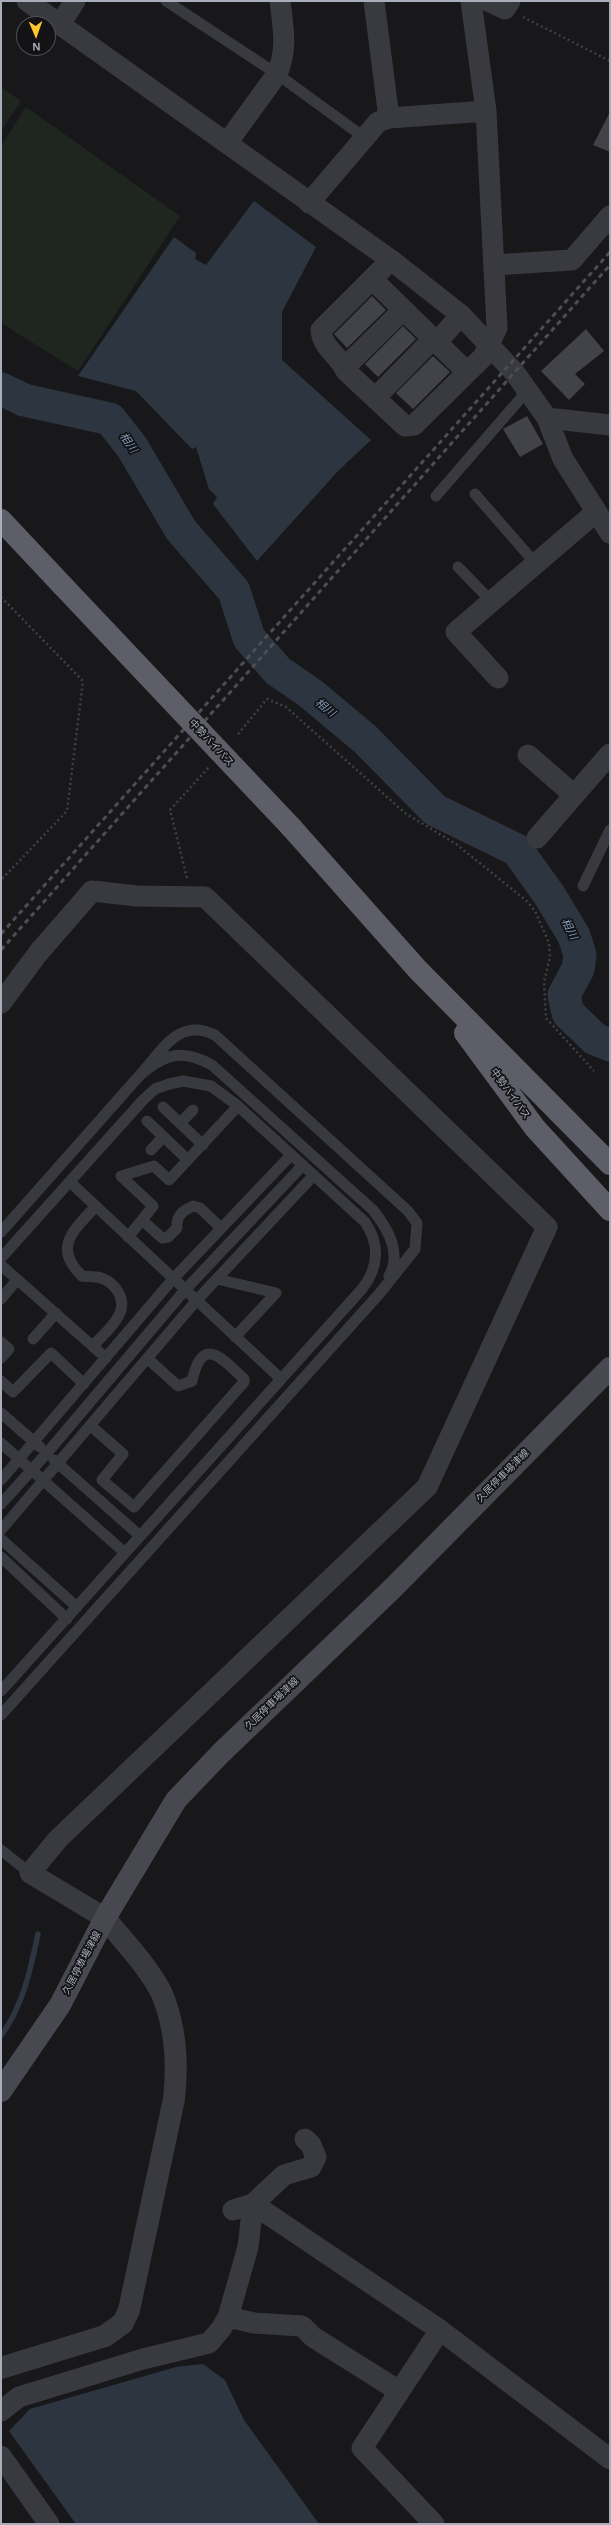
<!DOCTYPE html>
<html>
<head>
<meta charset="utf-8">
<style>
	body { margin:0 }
	#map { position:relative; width:611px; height:2525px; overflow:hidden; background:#18181b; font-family:Helvetica,sans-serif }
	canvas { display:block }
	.frame { position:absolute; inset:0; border:2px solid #aaaebb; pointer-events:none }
	.north { position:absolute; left:16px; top:16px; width:40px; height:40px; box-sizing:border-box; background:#131316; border:1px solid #4f5158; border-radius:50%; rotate:178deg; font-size:11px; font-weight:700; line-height:16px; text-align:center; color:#aaaebb }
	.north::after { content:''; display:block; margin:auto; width:14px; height:18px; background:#fdc52e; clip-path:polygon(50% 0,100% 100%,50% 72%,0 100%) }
</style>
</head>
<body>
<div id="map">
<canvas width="611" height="2525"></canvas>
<div class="frame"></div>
<div class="north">N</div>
</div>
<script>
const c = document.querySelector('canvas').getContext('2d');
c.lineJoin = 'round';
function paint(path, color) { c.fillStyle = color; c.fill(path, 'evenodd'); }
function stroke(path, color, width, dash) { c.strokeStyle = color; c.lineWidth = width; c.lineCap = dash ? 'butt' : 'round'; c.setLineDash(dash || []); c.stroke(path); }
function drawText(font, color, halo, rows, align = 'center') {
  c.font = font + ' Helvetica,"Noto Sans JP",sans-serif'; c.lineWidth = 3.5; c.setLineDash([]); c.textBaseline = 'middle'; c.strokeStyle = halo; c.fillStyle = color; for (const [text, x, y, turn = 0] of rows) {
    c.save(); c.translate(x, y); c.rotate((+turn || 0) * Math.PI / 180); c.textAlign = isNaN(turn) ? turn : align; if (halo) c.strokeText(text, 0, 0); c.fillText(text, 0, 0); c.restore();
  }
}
paint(new Path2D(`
	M 1,87 L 21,101 L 1,131 Z
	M 26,107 L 180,216 L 78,371 L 1,323 L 1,146 Z`), '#1e261f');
paint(new Path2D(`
	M 254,201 L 316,247 L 282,312 L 282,360 L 371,440 L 338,471 L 257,561 L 213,504 L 217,497 L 209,489 L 196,447 L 192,449 L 136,391 L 78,376 L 174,237 L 196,253 L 195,259 L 206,265 Z
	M 203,2364 L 225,2380 L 244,2420 L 319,2524 L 76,2524 L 9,2431 L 30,2409 L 176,2367 Z`), '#2d3640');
stroke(new Path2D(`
	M 1,2036 C 23,2005 30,1972 38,1934`), '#2d3640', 5.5);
stroke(new Path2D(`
	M 1,389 L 24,400 L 110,419 L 132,447 L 181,530 L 234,591 L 249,638 L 278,671 L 310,693 L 365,739 L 435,810 L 517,850 L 550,896 L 574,936 L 580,955 L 578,969 L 564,995 L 568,1013 L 595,1039 L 610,1045`), '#2d3640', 33);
paint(new Path2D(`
	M 610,112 L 610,152 L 593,145 Z
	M 372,296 L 386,310 L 347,348 L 334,334 Z
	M 403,326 L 416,339 L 378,377 L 365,364 Z
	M 586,329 L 604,351 L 575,374 L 585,384 L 569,400 L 541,371 Z
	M 433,356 L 450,372 L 413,409 L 396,393 Z
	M 527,416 L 543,444 L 520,457 L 503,429 Z`), '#424348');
stroke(new Path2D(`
	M 523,17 L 610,61
	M 1,597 L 83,681 L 67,811 L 1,880
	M 238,734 L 267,699 L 286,707 L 405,813 L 456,844 L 528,902 L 536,913 L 549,943 L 550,957 L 544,982 L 546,1018 L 594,1071
	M 187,878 L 170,810 L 209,767`), '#3f4047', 2.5, [2, 3]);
stroke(new Path2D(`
	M 166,1 L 277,74 L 365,138
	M 475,494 L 536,564
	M 436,496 L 527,391
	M 458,567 L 492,602
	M 583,886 L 610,830
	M 163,1107 L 203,1145
	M 147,1121 L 188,1160
	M 180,1123 L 193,1110
	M 151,1150 L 163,1137
	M 70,1182 L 281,1379
	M 142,1220 L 153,1206 L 121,1176 L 154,1166 L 169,1180 L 238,1106
	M 1,1232 L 140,1075 C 166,1053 182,1049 212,1065 L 373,1210 C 388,1229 402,1253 389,1276
	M 128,1237 L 142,1220 L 162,1238 L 168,1237 L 177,1228 C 176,1216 182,1211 193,1206 L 200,1208 L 221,1228
	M 1,1258 L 143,1100 L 155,1089 L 169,1084 L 183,1081 L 211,1086 L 238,1106 L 365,1222 C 380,1244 379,1267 362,1289 L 1,1691
	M 1,1265 L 106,1358
	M 217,1279 L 276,1293 L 235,1337
	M 1,1299 L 17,1280
	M 33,1339 L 56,1313
	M 1,1342 L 9,1349 L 1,1358
	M 93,1346 C 101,1337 114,1326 119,1315 C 127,1300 116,1283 101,1278 C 95,1276 88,1277 82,1276 C 52,1247 74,1230 96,1206
	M 1,1381 L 13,1392 L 51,1353 L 84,1384
	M 1,1413 L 40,1447
	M 91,1426 L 123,1454 L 102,1480 L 134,1507 L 244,1382 L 244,1379 C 221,1357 202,1335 192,1381 L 178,1386 L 148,1359
	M 1,1443 L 124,1552
	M 54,1460 L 139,1535
	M 1,1480 L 173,1279 L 291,1155
	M 1,1504 L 47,1453 L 185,1290 L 303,1165
	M 1,1530 L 196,1301 L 314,1175
	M 1,1539 L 77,1607
	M 1,1557 L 67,1619
	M 1,1715 L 380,1293 L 415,1249 L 417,1223 L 408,1211 L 215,1035 C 178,1017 162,1051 140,1075
	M 1,1850 L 30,1873`), '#393940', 11);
stroke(new Path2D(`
	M 27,1 L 391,260 L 461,315 L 515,373 L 547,418 L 563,459 L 610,533
	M 374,1 L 389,118 L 486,111
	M 488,1 L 505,9 L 510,1
	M 60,24 L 75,1
	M 227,143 L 277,74 C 288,49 283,27 280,1
	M 309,203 L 378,122 L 389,118
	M 391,260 L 321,330 C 322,348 339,355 346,371 L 405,426 L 414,425 L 483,357 L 497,328 L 486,111 L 471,1
	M 494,265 L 572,260 L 610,216
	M 372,279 L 467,372
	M 436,343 L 461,315
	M 344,368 L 403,310
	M 375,398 L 433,339
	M 547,418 L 610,425
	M 498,678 L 456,632 L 589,518 L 595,509
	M 528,755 L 574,795
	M 537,838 L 610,754
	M 1,1003 L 39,952 L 92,891 L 137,896 L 205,897 L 547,1227 L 427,1487 L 58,1839 L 30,1873 L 105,1918
	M 233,2210 L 253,2204 L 284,2175 L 311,2167 L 316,2157 L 311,2145 L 305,2139
	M 228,2317 L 254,2323 L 302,2326 L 313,2337 L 399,2391
	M 1,2411 L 19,2397 L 143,2359 L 209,2343 L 221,2329 L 228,2317 L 248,2247 L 253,2204 L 440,2330 L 610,2459
	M 1,2456 L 49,2524
	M 434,2524 L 362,2448 L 440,2330`), '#393940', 21);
stroke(new Path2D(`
	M 1,2368 L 105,2336 L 123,2323 L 129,2310 L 174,2099 C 178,2063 176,2028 162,1994 C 149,1967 124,1942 105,1918`), '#393940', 22);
stroke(new Path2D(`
	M 1,2091 L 60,2005 L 105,1918 L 176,1800 L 221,1753 L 392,1589 L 610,1368`), '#474850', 22);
stroke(new Path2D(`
	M 1,520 L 63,586
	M 291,827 L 418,970 L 610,1164
	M 465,1033 L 535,1128 L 610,1210`), '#5d5e68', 22);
stroke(new Path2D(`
	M 1,934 L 610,252
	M 1,950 L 610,265`), '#4c4d55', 3, [5, 4]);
stroke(new Path2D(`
	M 63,586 L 291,827`), '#5d5e68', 22);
drawText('10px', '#aaaebb', '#131316', [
	["中勢バイパス",211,743,47],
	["中勢バイパス",510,1094,54],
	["久居停車場津線",503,1476,-45],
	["久居停車場津線",272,1704,-44],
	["久居停車場津線",82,1963,-62]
]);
drawText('italic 11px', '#7f99b8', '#131316', [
	["相川",128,443,55],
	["相川",325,708,38],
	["相川",569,929,63]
]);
</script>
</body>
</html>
